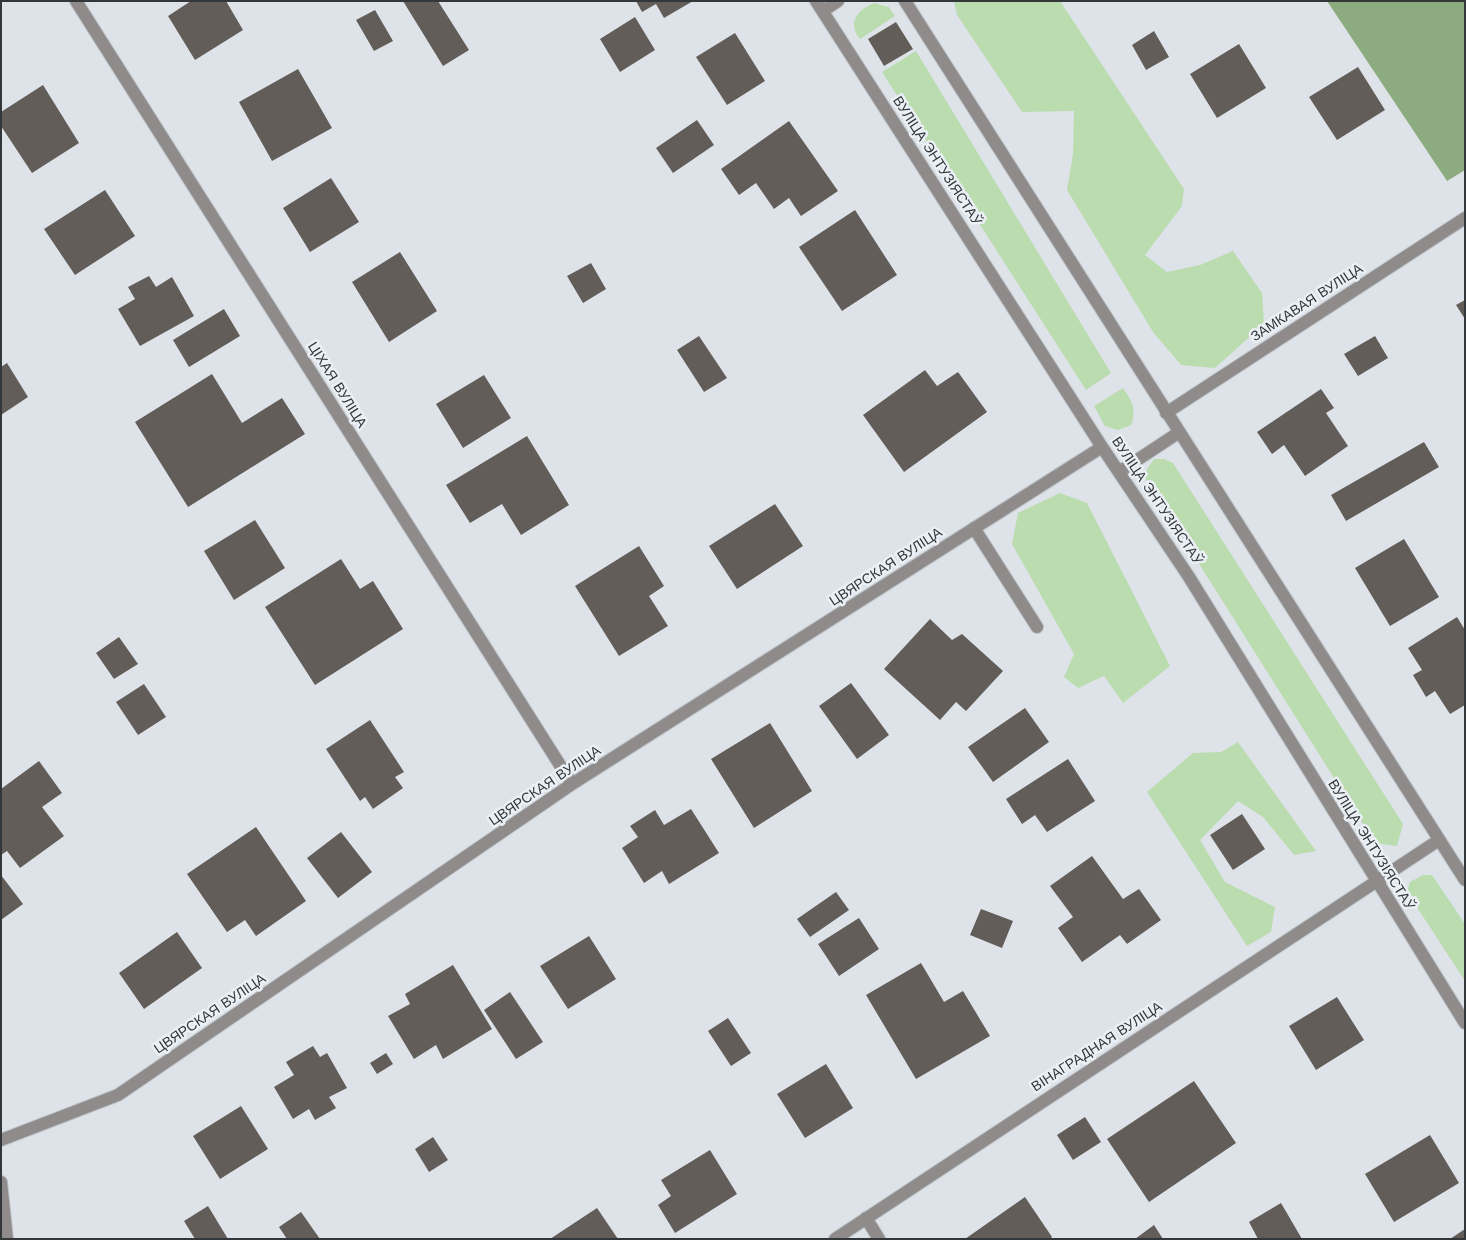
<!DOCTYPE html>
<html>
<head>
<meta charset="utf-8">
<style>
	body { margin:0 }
	#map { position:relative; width:1466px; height:1240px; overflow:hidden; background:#dde3e8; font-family:"Work Sans",sans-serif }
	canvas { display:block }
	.frame { position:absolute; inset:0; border:2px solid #343739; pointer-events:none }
</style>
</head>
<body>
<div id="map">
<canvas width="1466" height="1240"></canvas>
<div class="frame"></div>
</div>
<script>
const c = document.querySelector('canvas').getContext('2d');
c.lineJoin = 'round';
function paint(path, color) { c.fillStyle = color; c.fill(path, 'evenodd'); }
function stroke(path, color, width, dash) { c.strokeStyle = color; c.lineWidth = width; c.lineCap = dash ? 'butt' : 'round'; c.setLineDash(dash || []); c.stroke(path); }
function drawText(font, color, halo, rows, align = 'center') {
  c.font = font + ' "Work Sans",sans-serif'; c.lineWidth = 5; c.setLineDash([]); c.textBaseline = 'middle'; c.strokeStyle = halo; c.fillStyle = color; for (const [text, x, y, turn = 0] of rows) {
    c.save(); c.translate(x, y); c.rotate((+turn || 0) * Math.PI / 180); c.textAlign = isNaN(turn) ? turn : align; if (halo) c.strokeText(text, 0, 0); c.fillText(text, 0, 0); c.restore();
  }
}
paint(new Path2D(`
	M 954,1 L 1060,1 L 1184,189 L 1182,206 L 1145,255 L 1167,272 L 1200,265 L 1233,251 L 1262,293 L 1264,324 L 1215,368 L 1181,365 L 1153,332 L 1067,190 L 1073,154 L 1074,111 L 1022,112 L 957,15 Z
	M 874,3 L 889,7 L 895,16 L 860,39 C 847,23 857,10 874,3 Z
	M 916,51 L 1111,373 L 1086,390 L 882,72 Z
	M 1123,388 C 1132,401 1137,410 1131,425 L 1118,430 L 1105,426 L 1094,406 Z
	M 1154,459 L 1164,459 L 1173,463 L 1403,824 L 1397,846 L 1375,843 L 1145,478 L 1147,469 Z
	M 1060,493 L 1087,503 L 1170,666 L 1123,703 L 1104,676 L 1078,688 L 1064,677 L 1074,654 L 1012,544 L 1018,513 Z
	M 1238,742 L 1316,851 L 1294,855 L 1263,817 L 1238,801 L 1200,840 L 1225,882 L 1275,907 L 1271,932 L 1247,946 L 1147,792 L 1193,753 L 1221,752 Z
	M 1423,875 L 1432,875 L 1465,924 L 1465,981 L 1407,892 L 1410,882 Z`), '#bbdcaf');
paint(new Path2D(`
	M 1327,1 L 1465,1 L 1465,170 L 1447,181 Z`), '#8cac80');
paint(new Path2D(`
	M 191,1 L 226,1 L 243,30 L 195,60 L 168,16 Z
	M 403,1 L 438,1 L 469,50 L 443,66 Z
	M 636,1 L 693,1 L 664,18 L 656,4 L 642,12 Z
	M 375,10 L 393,41 L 374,51 L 356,20 Z
	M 635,17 L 655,50 L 620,72 L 600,39 Z
	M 896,22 L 913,49 L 884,66 L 868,39 Z
	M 1154,31 L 1169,57 L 1146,70 L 1132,45 Z
	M 735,33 L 765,81 L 727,105 L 696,57 Z
	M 1239,44 L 1266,88 L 1217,118 L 1190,74 Z
	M 1358,67 L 1385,110 L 1337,140 L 1309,97 Z
	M 298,69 L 332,128 L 272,161 L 239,102 Z
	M 43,85 L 79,143 L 32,173 L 1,126 L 1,112 Z
	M 697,120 L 714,145 L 673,173 L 656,148 Z
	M 789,121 L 838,191 L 801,216 L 789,198 L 774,209 L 756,183 L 739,195 L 721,169 Z
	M 331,178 L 359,222 L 310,252 L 283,208 Z
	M 105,190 L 135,236 L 75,275 L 44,229 Z
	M 855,210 L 897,275 L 842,311 L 799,247 Z
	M 400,252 L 437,311 L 389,342 L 352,282 Z
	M 591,263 L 606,289 L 583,303 L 567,276 Z
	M 149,276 L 156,287 L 172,277 L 194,316 L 140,346 L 118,309 L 135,299 L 128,287 Z
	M 1465,300 L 1465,319 L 1456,305 Z
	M 224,309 L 240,336 L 189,367 L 173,340 Z
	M 699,336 L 727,378 L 704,392 L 677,350 Z
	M 1375,336 L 1388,358 L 1358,376 L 1344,354 Z
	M 7,363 L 28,397 L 1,415 L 1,367 Z
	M 925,370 L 937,386 L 958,372 L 987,412 L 904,472 L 863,415 Z
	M 212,374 L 242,423 L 282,398 L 305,434 L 188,507 L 135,422 Z
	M 484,375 L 511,418 L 463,448 L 436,404 Z
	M 1321,389 L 1334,408 L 1326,413 L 1348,446 L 1305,476 L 1284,445 L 1272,454 L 1257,432 Z
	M 527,436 L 569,505 L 521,535 L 502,504 L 470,523 L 446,485 Z
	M 1424,442 L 1439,467 L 1346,521 L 1331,495 Z
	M 775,504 L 803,546 L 737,589 L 709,546 Z
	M 255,520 L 285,568 L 234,600 L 204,551 Z
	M 1404,539 L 1439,597 L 1390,626 L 1355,568 Z
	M 639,546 L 664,586 L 649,596 L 668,626 L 619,656 L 575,586 Z
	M 341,559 L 360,589 L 373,581 L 403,629 L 315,685 L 265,607 Z
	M 1457,617 L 1465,630 L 1465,705 L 1450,714 L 1435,691 L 1426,697 L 1413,675 L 1422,670 L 1408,648 Z
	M 930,619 L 952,640 L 962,634 L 1003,671 L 966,711 L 956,702 L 940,720 L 884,669 Z
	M 119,637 L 138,664 L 114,679 L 96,653 Z
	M 851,683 L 889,735 L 857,759 L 819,706 Z
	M 144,684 L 166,717 L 138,735 L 116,702 Z
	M 1025,708 L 1049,742 L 993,782 L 968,747 Z
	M 370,720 L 404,772 L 395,777 L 403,788 L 373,809 L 365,797 L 360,801 L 326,749 Z
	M 770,723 L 812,791 L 754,828 L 711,759 Z
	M 1068,759 L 1095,801 L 1047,832 L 1035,815 L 1022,824 L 1006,799 Z
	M 39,761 L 62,793 L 42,807 L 64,836 L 20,868 L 7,851 L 1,855 L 1,789 Z
	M 691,809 L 719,853 L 669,884 L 662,871 L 644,883 L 622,848 L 638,837 L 630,826 L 655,810 L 664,825 Z
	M 1242,814 L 1265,849 L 1233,870 L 1210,835 Z
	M 256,827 L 306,901 L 256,936 L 245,920 L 227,932 L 187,874 Z
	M 341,832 L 372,872 L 338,898 L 307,858 Z
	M 1092,856 L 1123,899 L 1139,889 L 1161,920 L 1127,944 L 1120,935 L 1082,962 L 1058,928 L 1073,917 L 1050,886 Z
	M 1,875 L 23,904 L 1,920 Z
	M 836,892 L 849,910 L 810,937 L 797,919 Z
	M 981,909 L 1013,921 L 1002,948 L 970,935 Z
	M 859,918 L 879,949 L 839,976 L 818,944 Z
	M 177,932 L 202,968 L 144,1009 L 119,973 Z
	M 589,936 L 616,979 L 568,1009 L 540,966 Z
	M 921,963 L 944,1002 L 963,991 L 990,1036 L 916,1079 L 866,995 Z
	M 453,965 L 492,1029 L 443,1059 L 436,1045 L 414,1059 L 388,1016 L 410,1004 L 405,994 Z
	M 510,992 L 543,1042 L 516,1059 L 484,1010 Z
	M 1337,997 L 1364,1040 L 1316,1070 L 1289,1026 Z
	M 728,1018 L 751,1053 L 731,1066 L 708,1031 Z
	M 313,1046 L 320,1057 L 327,1053 L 347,1088 L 329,1097 L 336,1108 L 315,1120 L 309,1109 L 293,1119 L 274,1087 L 294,1075 L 286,1062 Z
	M 386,1053 L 393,1064 L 377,1074 L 370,1063 Z
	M 826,1064 L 853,1108 L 805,1138 L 777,1094 Z
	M 1194,1081 L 1236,1143 L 1149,1202 L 1107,1139 Z
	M 241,1106 L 268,1149 L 220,1179 L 193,1136 Z
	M 1085,1117 L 1101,1142 L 1073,1160 L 1057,1135 Z
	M 1430,1135 L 1459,1183 L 1394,1222 L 1365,1174 Z
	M 433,1137 L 448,1160 L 429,1172 L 415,1149 Z
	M 710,1150 L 737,1194 L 675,1233 L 658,1205 L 671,1196 L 661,1180 Z
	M 1025,1197 L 1052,1237 L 1050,1239 L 965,1239 Z
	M 1281,1203 L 1302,1239 L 1258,1239 L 1249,1222 Z
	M 208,1206 L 228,1239 L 195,1239 L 184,1221 Z
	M 597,1208 L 618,1239 L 550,1239 Z
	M 301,1212 L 320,1239 L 287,1239 L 279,1227 Z
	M 1154,1225 L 1163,1239 L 1135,1239 Z
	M 1465,1229 L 1465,1239 L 1450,1239 Z`), '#625d59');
const minor = new Path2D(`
	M 76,1 L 572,784
	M 816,1 L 1102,447 L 1189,577 L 1465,1023
	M 905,1 L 1465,880
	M 823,11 L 838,1
	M 1166,413 L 1465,218
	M 1119,472 L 1178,433
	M 974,528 L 1037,627
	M 1,1140 L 118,1095 L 572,784 L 1102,447
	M 1,1182 L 7,1239
	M 866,1218 L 879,1239
	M 835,1239 L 1439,840`);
stroke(minor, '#bbc1c5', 14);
stroke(minor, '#8e8b8a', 12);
drawText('14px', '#343739', '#eaf0f5', [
	["ВУЛІЦА ЭНТУЗІЯСТАЎ",937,161,57],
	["ЗАМКАВАЯ ВУЛІЦА",1307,303,-33],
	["ЦІХАЯ ВУЛІЦА",337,385,58],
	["ВУЛІЦА ЭНТУЗІЯСТАЎ",1157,501,56],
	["ЦВЯРСКАЯ ВУЛІЦА",886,567,-33],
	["ЦВЯРСКАЯ ВУЛІЦА",545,786,-34],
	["ВУЛІЦА ЭНТУЗІЯСТАЎ",1371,845,58],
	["ЦВЯРСКАЯ ВУЛІЦА",210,1014,-34],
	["ВІНАГРАДНАЯ ВУЛІЦА",1097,1047,-33]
]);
</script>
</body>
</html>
